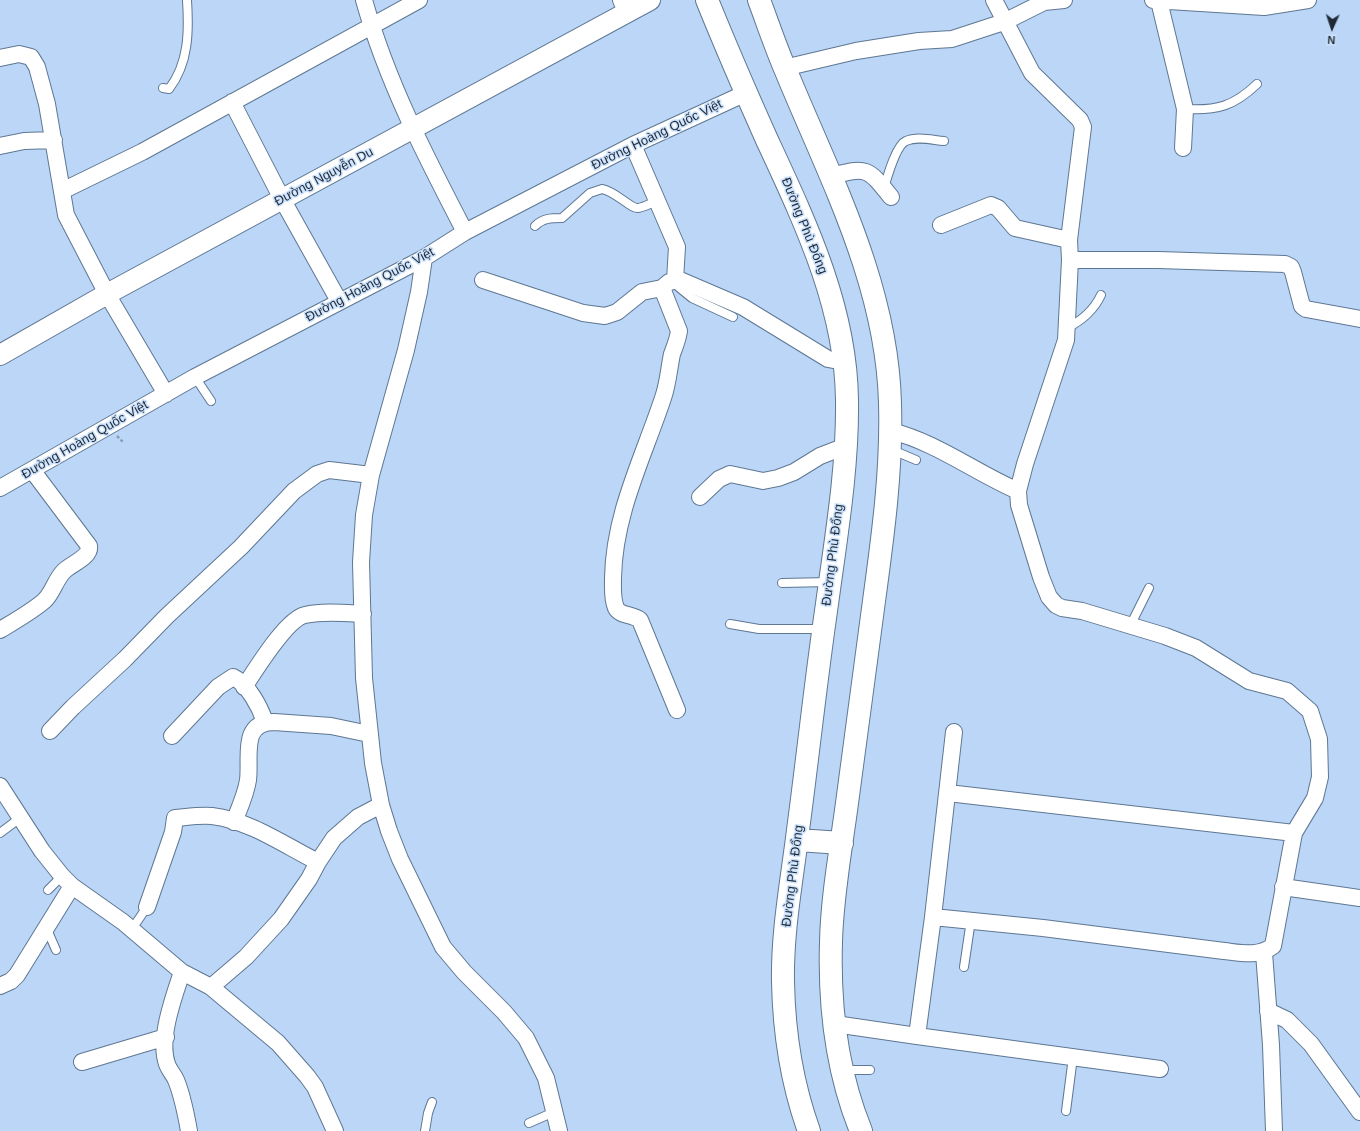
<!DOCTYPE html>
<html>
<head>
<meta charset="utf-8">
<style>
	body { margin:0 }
	#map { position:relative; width:1360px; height:1131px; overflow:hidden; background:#bbd6f6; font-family:Arial,sans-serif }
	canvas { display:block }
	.north { position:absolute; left:1312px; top:8px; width:40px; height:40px; -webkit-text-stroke:3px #cde3fd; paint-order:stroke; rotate:183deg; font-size:11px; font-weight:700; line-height:16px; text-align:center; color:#1f2a36 }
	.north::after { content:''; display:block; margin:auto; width:14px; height:18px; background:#1f2a36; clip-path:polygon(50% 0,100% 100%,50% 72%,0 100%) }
</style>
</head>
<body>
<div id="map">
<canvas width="1360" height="1131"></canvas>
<div class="north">N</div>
</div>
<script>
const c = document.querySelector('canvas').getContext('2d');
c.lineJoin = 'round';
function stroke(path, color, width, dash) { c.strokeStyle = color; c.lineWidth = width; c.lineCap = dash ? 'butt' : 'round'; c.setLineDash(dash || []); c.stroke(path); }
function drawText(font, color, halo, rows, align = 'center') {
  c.font = font + ' Arial,sans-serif'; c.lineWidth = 3; c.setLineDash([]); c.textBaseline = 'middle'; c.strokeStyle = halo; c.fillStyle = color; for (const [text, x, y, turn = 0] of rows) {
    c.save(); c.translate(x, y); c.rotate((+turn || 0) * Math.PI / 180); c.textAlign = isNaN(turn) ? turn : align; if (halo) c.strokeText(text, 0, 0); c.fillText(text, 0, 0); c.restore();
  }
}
const service = new Path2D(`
	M 163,88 L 169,89 C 189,63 189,31 187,0
	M 1185,109 C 1217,111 1234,106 1257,84
	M 884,188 C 887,178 896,145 906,141 C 917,136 932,140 944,141
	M 535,226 C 543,218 551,218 562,218 L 590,193 L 602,189 C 615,191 631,209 638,208 C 645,207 651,203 657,201
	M 676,285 L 692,298 L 733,317
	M 1067,328 C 1083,320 1094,310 1101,295
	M 195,377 L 211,401
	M 890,449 L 916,460
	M 782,583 L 829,582
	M 730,624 L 759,629 L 822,629
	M 1130,626 L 1149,588
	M 0,833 L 20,818
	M 48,890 L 62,876
	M 46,927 L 56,950
	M 132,929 L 147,907
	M 964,967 L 971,920
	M 843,1070 L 870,1070
	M 1066,1111 L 1073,1057
	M 529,1123 L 554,1112
	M 425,1131 L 428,1113 L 432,1102`);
const minor = new Path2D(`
	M 364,0 C 387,82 426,157 465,232
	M 621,0 L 627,14
	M 1153,0 L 1264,7 L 1308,0
	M 1159,1 L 1185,109 L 1183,148
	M 0,58 L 19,54 L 31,57 L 37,67 L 47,104 L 66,215 L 107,294 L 166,394
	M 784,68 L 856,51 L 919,41 L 952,39 L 1004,22 L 1044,2 L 1064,0
	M 232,102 L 282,199 L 339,301
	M 633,145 L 677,247 L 675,280
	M 0,146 L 24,141 L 54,140
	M 831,176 C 867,167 867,167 891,197
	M 62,191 L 142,152 L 419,0
	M 941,225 L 991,205 L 998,208 L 1015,228 L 1069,240
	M 424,258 L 419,292 L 406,350 L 371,475 L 364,515 L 361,562 L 364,678 L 373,763 L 381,805 L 389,831 L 400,859 L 443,947 L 464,972 L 504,1012 L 526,1038 L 546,1078 L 559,1131
	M 1070,260 L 1158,260 L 1285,264 L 1291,267 L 1293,272 L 1302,306 L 1306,309 L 1360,319
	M 483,280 L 583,313 L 605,316 L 617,312 L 642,292 L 662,288 L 669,282 L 680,280 L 743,307 L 828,359 L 844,362
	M 662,288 L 679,331 C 678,339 675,346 672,354 C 669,368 668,384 663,398 C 643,458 614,514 613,578 C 613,588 612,599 616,608 C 620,616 633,614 640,620 L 677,710
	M 891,431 C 936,442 976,473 1018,491
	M 0,488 L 195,377 L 424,258 L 465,232 L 633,145 L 746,93
	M 700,497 L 719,479 L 730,474 L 763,481 L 778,478 L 794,472 L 820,456 L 846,446
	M 0,630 C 15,621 31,612 44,601 C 53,593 55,580 64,571 C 71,564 91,557 89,546 L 32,470
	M 244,687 C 255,671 286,619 305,615 C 323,611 344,613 363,614
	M 50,731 L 73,707 L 125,659 L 167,616 L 241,547 L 294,491 L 317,474 L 329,470 L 371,475
	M 172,736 L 218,687 L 233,677 C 248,684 260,707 265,722
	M 0,786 L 42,851 L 62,876 L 72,886 L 123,922 L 182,972 L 211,987 L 278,1043 L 307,1076 L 315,1087 L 335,1131
	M 948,793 L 1294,833
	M 234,822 C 239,809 246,794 248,780 C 251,757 240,722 274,722 L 331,726 L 369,734
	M 1283,887 L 1360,898
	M 147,907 L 173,832 L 175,818 C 187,817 200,815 212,816 C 251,821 284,845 318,862
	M 933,917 L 954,732
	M 1264,953 L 1271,1045 L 1274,1131
	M 182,972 C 174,996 158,1039 167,1064 C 169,1070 174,1075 176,1080 C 183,1097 186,1114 189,1131
	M 0,986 L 11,981 L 17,975 L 72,886
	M 211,987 L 246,957 L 281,919 L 309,879 L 318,862 L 334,838 L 358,817 L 381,805
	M 1268,1011 L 1287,1020 L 1311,1044 L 1360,1112
	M 835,1024 L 917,1036 L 933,917 L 1043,928 L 1224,951 C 1242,953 1258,957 1273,946 L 1294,833 L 1315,798 L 1320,777 L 1319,739 L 1310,711 L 1287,691 L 1249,681 L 1196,648 L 1165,636 L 1082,611 L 1062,608 L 1056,605 L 1049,597 L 1041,577 L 1019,505 L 1018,491 L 1025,464 L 1066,340 L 1070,260 L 1069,240 L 1083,127 L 1080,120 L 1032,73 L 994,0
	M 917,1036 L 1160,1069
	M 82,1062 L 166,1037`);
const tertiary = new Path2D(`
	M 0,355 L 107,294 L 650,0`);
const secondary = new Path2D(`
	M 707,0 C 726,47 746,93 767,140 C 805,222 846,307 847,400 C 848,468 836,537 827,604 C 816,679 808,755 798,830 C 792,880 782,931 783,982 C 784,1031 792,1084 809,1131
	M 759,0 C 768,24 776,48 786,71 C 830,178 887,284 890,403 C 892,469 883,535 874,601 C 865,668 856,736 847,803 C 841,849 832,896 831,942 C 829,1006 837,1072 861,1131
	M 797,840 L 842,843`);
stroke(service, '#5e7793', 10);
stroke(minor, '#5e7793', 18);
stroke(tertiary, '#5e7793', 22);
stroke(secondary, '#5e7793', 24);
stroke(new Path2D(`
	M 117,436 L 124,443`), '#899fb8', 2.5, [3, 2]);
stroke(service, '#fff', 8);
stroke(minor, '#fff', 16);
stroke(tertiary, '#fff', 20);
stroke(secondary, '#fff', 22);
drawText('13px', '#1f2a36', '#cde3fd', [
	["Đường Hoàng Quốc Việt",657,135,-26],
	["Đường Nguyễn Du",324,177,-28],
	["Đường Phù Đổng",804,226,68],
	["Đường Hoàng Quốc Việt",370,285,-28],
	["Đường Hoàng Quốc Việt",85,440,-30],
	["Đường Phù Đổng",833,555,-83],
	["Đường Phù Đổng",793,876,-83]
]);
</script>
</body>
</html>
